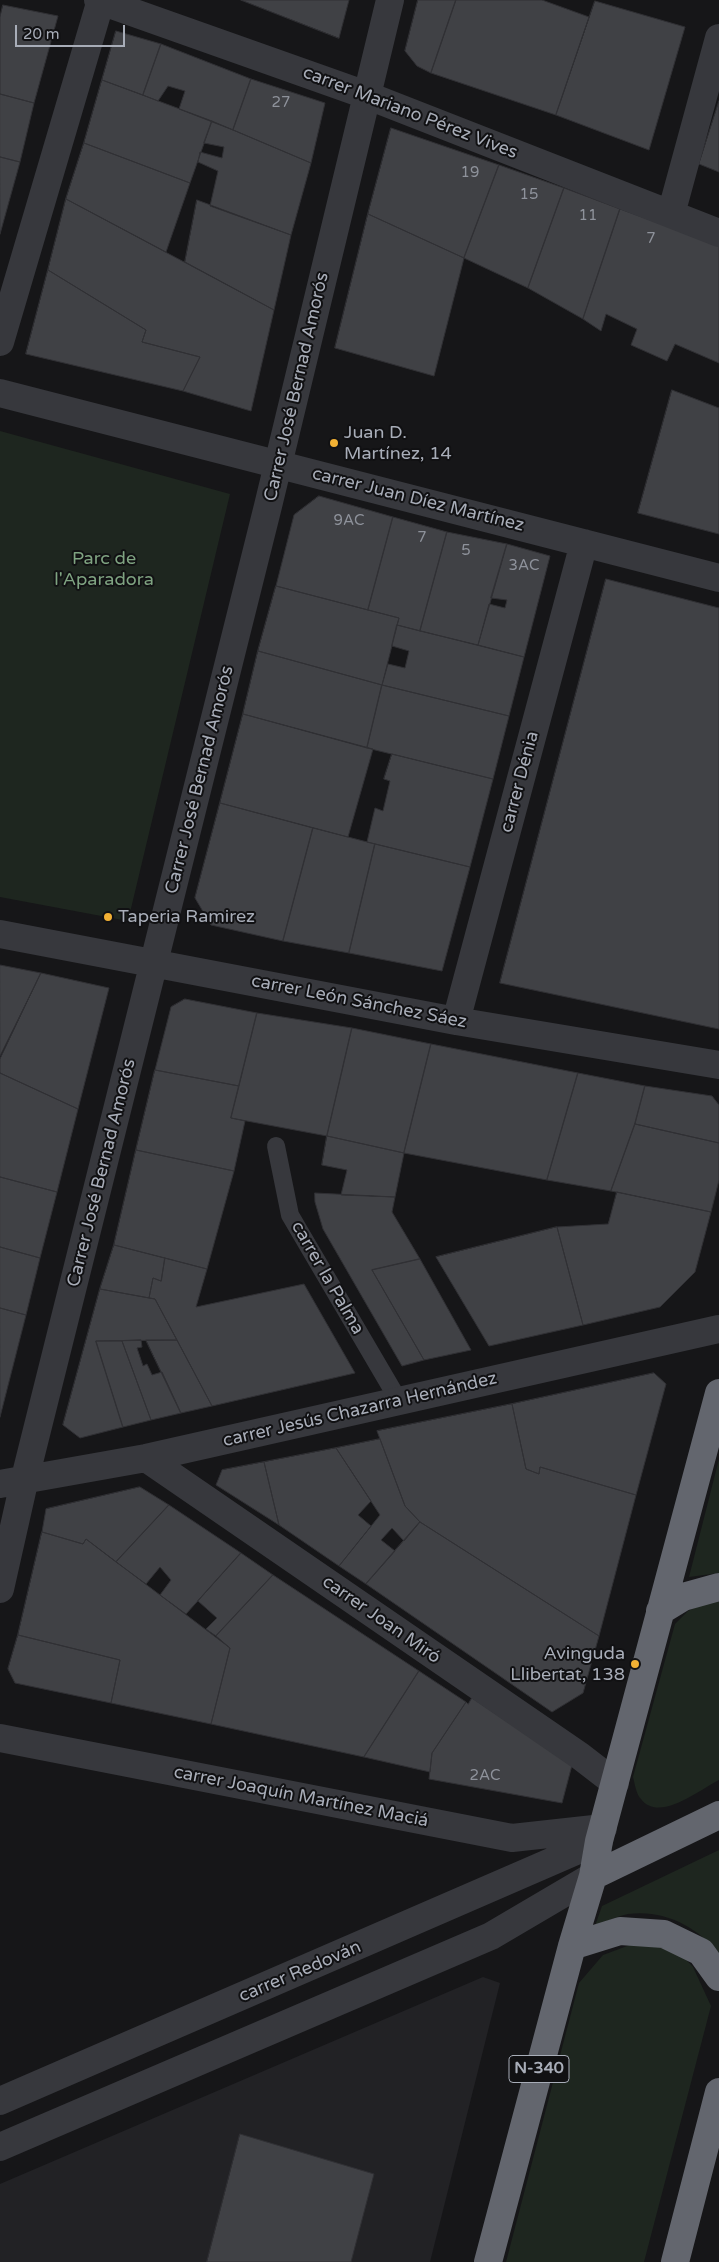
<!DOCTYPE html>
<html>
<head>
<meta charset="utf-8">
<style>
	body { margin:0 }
	#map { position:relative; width:719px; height:2262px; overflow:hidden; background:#161618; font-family:"Varela Round",sans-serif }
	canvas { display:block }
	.scale { position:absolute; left:15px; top:25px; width:110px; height:22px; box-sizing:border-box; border:2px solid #a8adb8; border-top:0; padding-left:6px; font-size:15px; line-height:18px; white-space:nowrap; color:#a8adb8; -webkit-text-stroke:4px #111113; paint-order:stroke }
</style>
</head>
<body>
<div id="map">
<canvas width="719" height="2262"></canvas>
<div class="scale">20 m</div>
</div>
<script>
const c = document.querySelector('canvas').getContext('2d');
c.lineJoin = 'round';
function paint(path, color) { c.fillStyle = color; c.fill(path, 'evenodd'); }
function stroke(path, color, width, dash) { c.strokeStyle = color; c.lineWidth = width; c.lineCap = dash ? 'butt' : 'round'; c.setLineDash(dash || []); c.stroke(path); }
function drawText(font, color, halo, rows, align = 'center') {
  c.font = font + ' "Varela Round",sans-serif'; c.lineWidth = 4; c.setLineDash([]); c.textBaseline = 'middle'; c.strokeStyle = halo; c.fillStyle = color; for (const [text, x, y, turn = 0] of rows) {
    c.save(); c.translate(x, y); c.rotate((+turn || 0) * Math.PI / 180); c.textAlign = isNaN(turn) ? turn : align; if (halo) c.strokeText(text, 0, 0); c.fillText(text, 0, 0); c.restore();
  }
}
paint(new Path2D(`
	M 483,1977 L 500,1983 L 430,2262 L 0,2262 L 0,2184 Z`), '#222225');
paint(new Path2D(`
	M 0,431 L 230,494 L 128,921 L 0,897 Z
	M 719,1459 L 719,1573 L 689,1577 Z
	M 713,1599 L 719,1599 L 719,1780 C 699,1790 659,1823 641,1799 C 636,1794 635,1784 633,1777 L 675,1624 L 688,1611 Z
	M 719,1850 L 719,1954 C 698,1927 664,1909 628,1914 C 617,1916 606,1922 595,1926 L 602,1906 Z
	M 638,1942 L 676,1949 L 693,1967 L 711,2006 L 644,2262 L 506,2262 L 579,1983 L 603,1955 Z`), '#1e261f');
const building = new Path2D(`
	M 241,0 L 349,0 L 339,38 Z
	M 418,0 L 456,0 L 431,73 L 417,66 L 405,51 Z
	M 456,0 L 542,0 L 589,17 L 556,115 L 431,73 Z
	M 595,1 L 685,27 L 649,150 L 556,115 Z
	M 3,5 L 58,16 L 34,103 L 0,94 L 0,17 Z
	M 116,31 L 161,44 L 143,95 L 102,80 Z
	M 161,44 L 251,79 L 233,130 L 179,109 L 185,91 L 168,86 L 158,101 L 143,95 Z
	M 251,79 L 325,103 L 311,163 L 233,130 Z
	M 102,80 L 212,121 L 190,183 L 84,143 Z
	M 0,94 L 34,103 L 20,162 L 0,157 Z
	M 719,101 L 719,172 L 699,164 Z
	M 212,121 L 311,163 L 291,235 L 210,206 L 218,171 L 198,162 L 200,152 L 222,158 L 224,147 L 204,143 Z
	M 391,128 L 499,165 L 464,258 L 368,214 Z
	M 84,143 L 190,183 L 166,252 L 66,199 Z
	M 0,157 L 20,162 L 0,234 Z
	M 499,165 L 564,188 L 528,288 L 464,258 Z
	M 564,188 L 620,209 L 583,319 L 528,288 Z
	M 66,199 L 274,310 L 251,411 L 183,391 L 200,357 L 142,342 L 146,330 L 48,270 Z
	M 197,200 L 291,235 L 274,310 L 185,262 Z
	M 620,209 L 719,245 L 719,363 L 675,344 L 667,361 L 631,345 L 637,329 L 606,314 L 601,331 L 583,319 Z
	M 368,214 L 464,258 L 434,376 L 335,348 Z
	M 48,270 L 146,330 L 142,342 L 200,357 L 183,391 L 26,354 Z
	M 672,390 L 719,408 L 719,534 L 638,513 Z
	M 319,496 L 393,517 L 368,610 L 276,586 L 294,515 Z
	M 393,517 L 447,532 L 420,631 L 397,625 L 399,618 L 368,610 Z
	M 447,532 L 507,544 L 478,645 L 420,631 Z
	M 507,544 L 550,556 L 524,657 L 478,645 L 489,604 L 505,608 L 507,600 L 491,598 Z
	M 606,579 L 719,608 L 719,1029 L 500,983 Z
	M 276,586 L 399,618 L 382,685 L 258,651 Z
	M 397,625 L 524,657 L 509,716 L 382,685 L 388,664 L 405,668 L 409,651 L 392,646 Z
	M 258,651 L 382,685 L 367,748 L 243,714 Z
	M 382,685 L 509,716 L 493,779 L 367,748 Z
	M 243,714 L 373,749 L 348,837 L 220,803 Z
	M 392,754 L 493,779 L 470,867 L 367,842 L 375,808 L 383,811 L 390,781 L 384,779 Z
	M 220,803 L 313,828 L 283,941 L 211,925 L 195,898 Z
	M 313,828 L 375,844 L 349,953 L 283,941 Z
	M 375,844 L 470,867 L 442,971 L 349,953 Z
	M 0,965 L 41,973 L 0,1056 Z
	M 41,973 L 109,988 L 78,1109 L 0,1073 L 0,1059 Z
	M 185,999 L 257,1013 L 239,1086 L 155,1070 L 171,1007 Z
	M 257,1013 L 352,1028 L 327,1136 L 231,1118 Z
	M 352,1028 L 431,1044 L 404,1153 L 327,1136 Z
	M 431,1044 L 578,1073 L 547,1180 L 404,1153 Z
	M 155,1070 L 239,1086 L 231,1118 L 245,1121 L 234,1171 L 136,1150 Z
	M 0,1073 L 78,1109 L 57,1192 L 0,1177 Z
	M 578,1073 L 645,1086 L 635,1124 L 611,1191 L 547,1180 Z
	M 645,1086 L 712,1096 L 719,1105 L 719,1143 L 635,1124 Z
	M 635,1124 L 719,1143 L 719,1180 L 711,1212 L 611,1191 Z
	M 327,1136 L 404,1153 L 395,1197 L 341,1195 L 347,1170 L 322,1165 Z
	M 136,1150 L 234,1171 L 207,1269 L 114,1245 Z
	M 0,1177 L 57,1192 L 40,1258 L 0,1247 Z
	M 617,1192 L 711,1212 L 695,1272 L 660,1307 L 583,1325 L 557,1227 L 608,1224 Z
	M 315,1193 L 395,1197 L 392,1212 L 420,1259 L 372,1270 L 424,1360 L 402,1366 L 323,1229 L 315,1202 Z
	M 557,1227 L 583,1325 L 489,1346 L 436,1257 Z
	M 114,1245 L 165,1258 L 161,1281 L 153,1278 L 149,1298 L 100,1289 Z
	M 0,1247 L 40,1258 L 26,1315 L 0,1308 Z
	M 165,1258 L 207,1269 L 196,1307 L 304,1284 L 355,1373 L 212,1406 L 155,1299 L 149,1298 L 153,1278 L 161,1281 Z
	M 420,1259 L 471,1350 L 424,1360 L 372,1270 Z
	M 100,1289 L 155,1299 L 177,1340 L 96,1341 L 123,1427 L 80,1438 L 63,1425 Z
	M 0,1308 L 26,1315 L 0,1417 Z
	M 141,1340 L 142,1347 L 137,1348 L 143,1366 L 147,1364 L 152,1375 L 162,1372 L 181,1413 L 151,1420 L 122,1341 Z
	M 146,1340 L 177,1340 L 212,1406 L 181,1413 Z
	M 96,1341 L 122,1341 L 151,1420 L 123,1427 Z
	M 654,1373 L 666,1384 L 636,1495 L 540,1467 L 539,1474 L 526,1469 L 512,1404 Z
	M 512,1404 L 526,1469 L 539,1474 L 540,1467 L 636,1495 L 599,1636 L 420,1522 L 405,1506 L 377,1431 Z
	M 380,1439 L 405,1506 L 420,1522 L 404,1541 L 392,1528 L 381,1540 L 395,1551 L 366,1584 L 339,1566 L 380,1515 L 336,1448 Z
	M 336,1448 L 371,1501 L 358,1515 L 371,1526 L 339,1566 L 279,1525 L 264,1462 Z
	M 264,1462 L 279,1525 L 216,1485 L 222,1470 Z
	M 140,1487 L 169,1505 L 116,1562 L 86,1539 L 83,1544 L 42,1532 L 46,1509 Z
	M 169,1505 L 241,1553 L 186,1614 L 160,1595 L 171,1580 L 160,1567 L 146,1584 L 116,1562 Z
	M 420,1522 L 599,1636 L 583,1693 L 552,1712 L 366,1584 Z
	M 42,1532 L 83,1544 L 86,1539 L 230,1648 L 211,1724 L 111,1703 L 120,1660 L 18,1635 Z
	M 241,1553 L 273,1575 L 216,1636 L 206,1629 L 217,1618 L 198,1601 Z
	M 273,1575 L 419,1671 L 364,1757 L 211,1724 L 230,1648 L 216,1636 Z
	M 18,1635 L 120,1660 L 111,1703 L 15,1683 L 8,1669 Z
	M 419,1671 L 466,1702 L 432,1753 L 430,1772 L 364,1757 Z
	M 472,1698 L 572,1765 L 562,1803 L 429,1779 L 432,1753 L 466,1702 L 468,1704 Z
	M 240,2134 L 374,2174 L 351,2262 L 207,2262 Z`);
paint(building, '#404145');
stroke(building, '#303034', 1);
stroke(new Path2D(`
	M 276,1146 L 290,1215 L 399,1401`), '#37383d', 18);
stroke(new Path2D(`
	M 98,0 L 366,95 L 719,233
	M 671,214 L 719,38
	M 0,342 L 101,0
	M 0,393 L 719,578
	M 0,934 L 456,1021 L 719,1065
	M 456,1021 L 584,543
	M 146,1458 L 580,1756 L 615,1783
	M 0,1484 L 146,1458 L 719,1329
	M 0,1589 L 25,1478 L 268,506 L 390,0
	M 0,1738 L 512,1838 L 603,1828
	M 0,2101 L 599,1841
	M 0,2147 L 491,1936 L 593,1876`), '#37383d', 28);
stroke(new Path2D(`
	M 660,1611 L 683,1597 L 719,1587
	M 593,1876 L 719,1815
	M 572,1946 L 620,1931 L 664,1934 L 701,1952 L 719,1977
	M 488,2262 L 572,1946 L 593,1876 L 599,1841 L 719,1393
	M 675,2262 L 719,2092`), '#63666e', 28);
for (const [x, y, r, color] of [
	[334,443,5,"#f2b134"],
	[108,917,5,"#f2b134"],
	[635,1664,5,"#f2b134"]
]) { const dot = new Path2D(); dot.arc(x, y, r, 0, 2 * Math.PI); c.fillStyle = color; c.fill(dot); stroke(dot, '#111113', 2); }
drawText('15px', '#8e929b', null, [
	["27",281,103],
	["19",470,173],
	["15",529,195],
	["11",588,216],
	["7",651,239],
	["9AC",349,521],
	["7",422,538],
	["5",466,551],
	["3AC",524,566],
	["2AC",485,1776]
]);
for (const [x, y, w] of [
	[539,2069,60]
]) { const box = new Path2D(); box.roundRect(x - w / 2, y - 13.5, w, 27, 4); c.fillStyle = '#111113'; c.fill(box); stroke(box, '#a8adb8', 1); }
drawText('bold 16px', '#a8adb8', null, [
	["N-340",539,2069]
]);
drawText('18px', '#a8adb8', '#111113', [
	["carrer Mariano Pérez Vives",410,113,21],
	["Carrer José Bernad Amorós",297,387,-77],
	["carrer Juan Díez Martínez",418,500,14],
	["Carrer José Bernad Amorós",200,780,-76],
	["carrer Dénia",520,782,-75],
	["carrer León Sánchez Sáez",359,1002,11],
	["Carrer José Bernad Amorós",102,1173,-76],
	["carrer la Palma",327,1278,60],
	["carrer Jesús Chazarra Hernández",360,1410,-13],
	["carrer Joan Miró",381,1620,35],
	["carrer Joaquín Martínez Maciá",301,1797,11],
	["carrer Redován",300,1972,-23]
]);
drawText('18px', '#a8adb8', '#111113', [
	["Juan D.",344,433],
	["Martínez, 14",344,454],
	["Taperia Ramirez",118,917],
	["Avinguda",625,1654,"right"],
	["Llibertat, 138",625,1675,"right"]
], 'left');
drawText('18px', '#7fa381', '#111113', [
	["Parc de",104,559],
	["l'Aparadora",104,580]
]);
</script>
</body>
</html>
